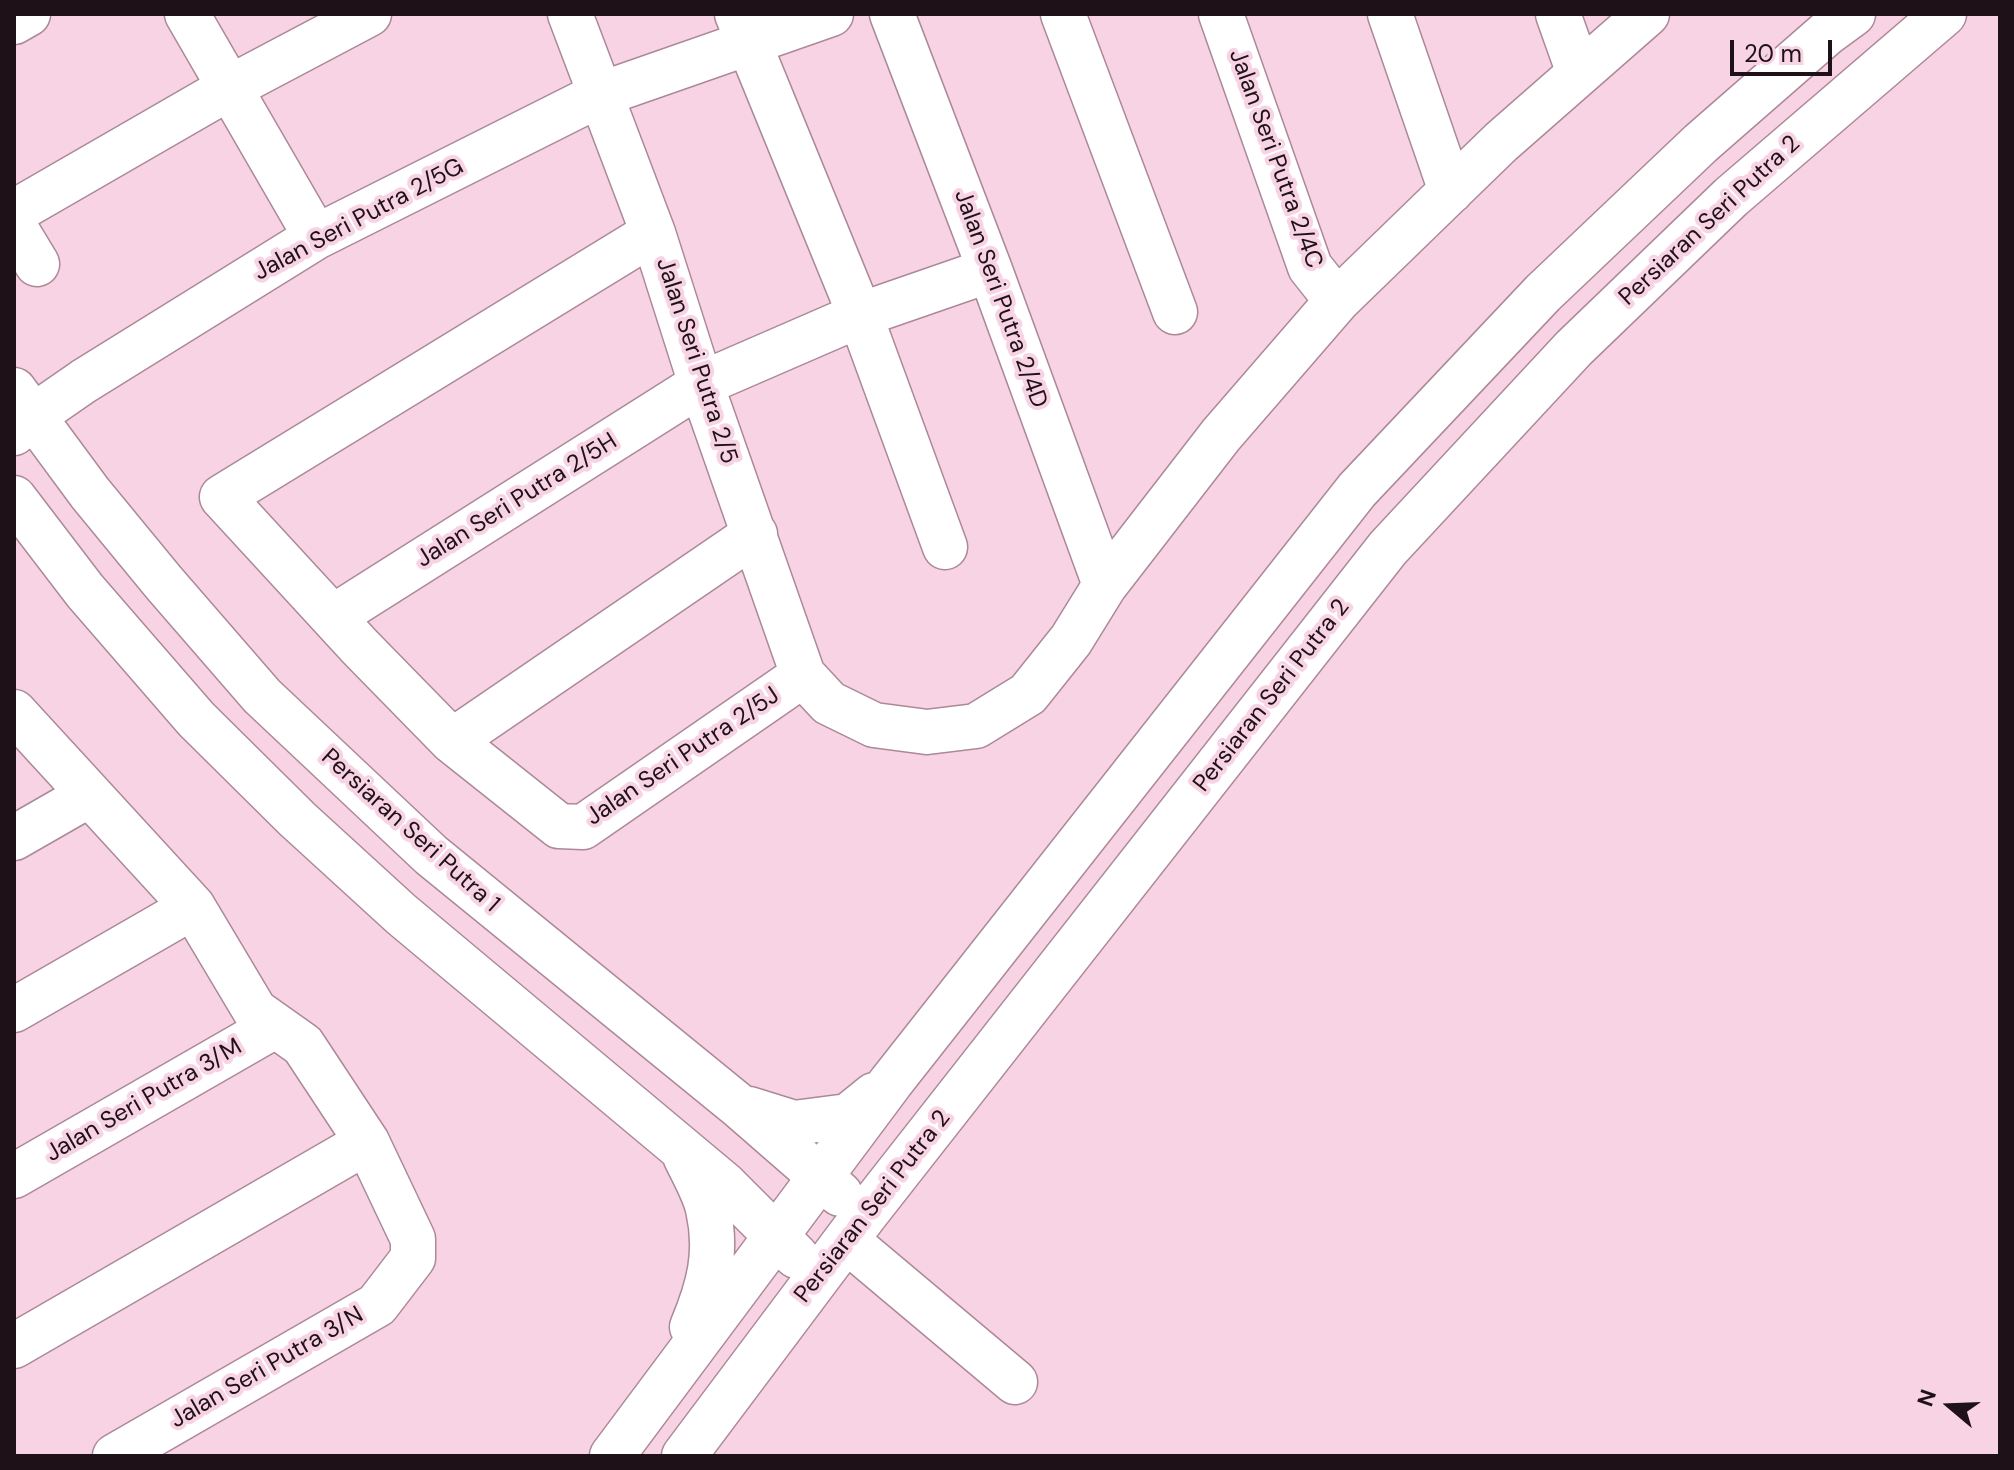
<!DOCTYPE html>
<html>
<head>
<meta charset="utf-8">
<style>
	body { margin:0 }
	#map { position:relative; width:2014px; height:1470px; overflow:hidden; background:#f8d3e3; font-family:"DM Sans",sans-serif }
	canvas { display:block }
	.frame { position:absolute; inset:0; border:16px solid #1e1218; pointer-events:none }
	.north { position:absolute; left:1910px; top:1366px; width:80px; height:80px; -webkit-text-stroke:6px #f8d3e3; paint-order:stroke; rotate:289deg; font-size:22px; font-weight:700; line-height:32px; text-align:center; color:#1e1218 }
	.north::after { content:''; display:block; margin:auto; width:28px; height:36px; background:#1e1218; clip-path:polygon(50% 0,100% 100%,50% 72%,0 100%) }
	.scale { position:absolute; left:1730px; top:40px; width:102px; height:36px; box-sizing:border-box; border:4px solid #1e1218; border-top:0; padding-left:10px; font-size:24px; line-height:28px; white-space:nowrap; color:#1e1218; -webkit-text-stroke:6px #f8d3e3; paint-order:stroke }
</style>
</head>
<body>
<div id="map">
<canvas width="2014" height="1470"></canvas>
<div class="frame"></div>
<div class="north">N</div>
<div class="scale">20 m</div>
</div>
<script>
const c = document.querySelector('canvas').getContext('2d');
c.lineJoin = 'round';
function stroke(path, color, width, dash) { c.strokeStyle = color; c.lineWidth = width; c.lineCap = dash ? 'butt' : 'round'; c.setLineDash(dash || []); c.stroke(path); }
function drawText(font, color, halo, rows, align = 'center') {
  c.font = font + ' "DM Sans",sans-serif'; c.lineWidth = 8; c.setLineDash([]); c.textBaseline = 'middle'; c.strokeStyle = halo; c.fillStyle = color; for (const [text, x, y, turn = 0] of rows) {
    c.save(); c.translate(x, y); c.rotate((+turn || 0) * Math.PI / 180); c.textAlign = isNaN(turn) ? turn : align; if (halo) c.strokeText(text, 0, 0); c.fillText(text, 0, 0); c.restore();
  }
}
const minor = new Path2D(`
	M 187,14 L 316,237
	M 570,14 L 653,233 L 701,384 L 803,675 L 829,703 L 874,725 L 927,732 L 976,726 L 1028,694 L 1071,640 L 1105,585 L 1221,435 L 1337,301 L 1501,142 L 1647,14
	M 737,14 L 860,315 L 945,547
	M 892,14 L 990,270 L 1105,585
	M 1063,14 L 1175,312
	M 1221,14 L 1310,267 L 1337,301
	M 1390,14 L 1451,191
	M 1558,14 L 1579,73
	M 14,22 L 28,14
	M 14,212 L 229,88 L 369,14
	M 14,226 L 37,264
	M 653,233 L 222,497 L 360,647 L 452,741 L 559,826 L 583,827 L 803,675
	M 14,390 L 90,493 L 164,583 L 262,696 L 431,855 L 739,1106 L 840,1194
	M 14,433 L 32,417 L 84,381 L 316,237 L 599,95 L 831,14
	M 14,498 L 85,591 L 196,719 L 297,819 L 401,914 L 725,1185 L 796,1256
	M 333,617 L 701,384 L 860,315 L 990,270
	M 14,712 L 193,907 L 255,1011 L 303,1045 L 367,1142 L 413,1239 L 413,1258 L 377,1305 L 115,1456
	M 452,741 L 755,534
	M 14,838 L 89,795
	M 14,1010 L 193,907
	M 749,1109 L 794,1123 L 848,1116 L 874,1095
	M 685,1156 C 693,1173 704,1191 708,1209 C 718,1252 709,1287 692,1327
	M 14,1176 L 275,1026
	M 846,1240 L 1015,1382
	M 14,1346 L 367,1142
	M 612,1456 L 891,1082 L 1357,490 L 1543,293 L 1701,143 L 1827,33 L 1853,14
	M 684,1456 L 864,1216 L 1388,548 L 1574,348 L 1731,197 L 1944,14`);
stroke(minor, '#ab8998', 47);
stroke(minor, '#fff', 44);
drawText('24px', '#1e1218', '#f8d3e3', [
	["Jalan Seri Putra 2/4C",1275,159,70],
	["Jalan Seri Putra 2/5G",359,220,-28],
	["Persiaran Seri Putra 2",1710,221,-43],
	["Jalan Seri Putra 2/4D",1000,299,70],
	["Jalan Seri Putra 2/5",696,361,72],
	["Jalan Seri Putra 2/5H",517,501,-32],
	["Persiaran Seri Putra 2",1272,696,-52],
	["Jalan Seri Putra 2/5J",683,757,-34],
	["Persiaran Seri Putra 1",410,831,42],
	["Jalan Seri Putra 3/M",144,1101,-30],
	["Persiaran Seri Putra 2",873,1207,-52],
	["Jalan Seri Putra 3/N",267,1368,-30]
]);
</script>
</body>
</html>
